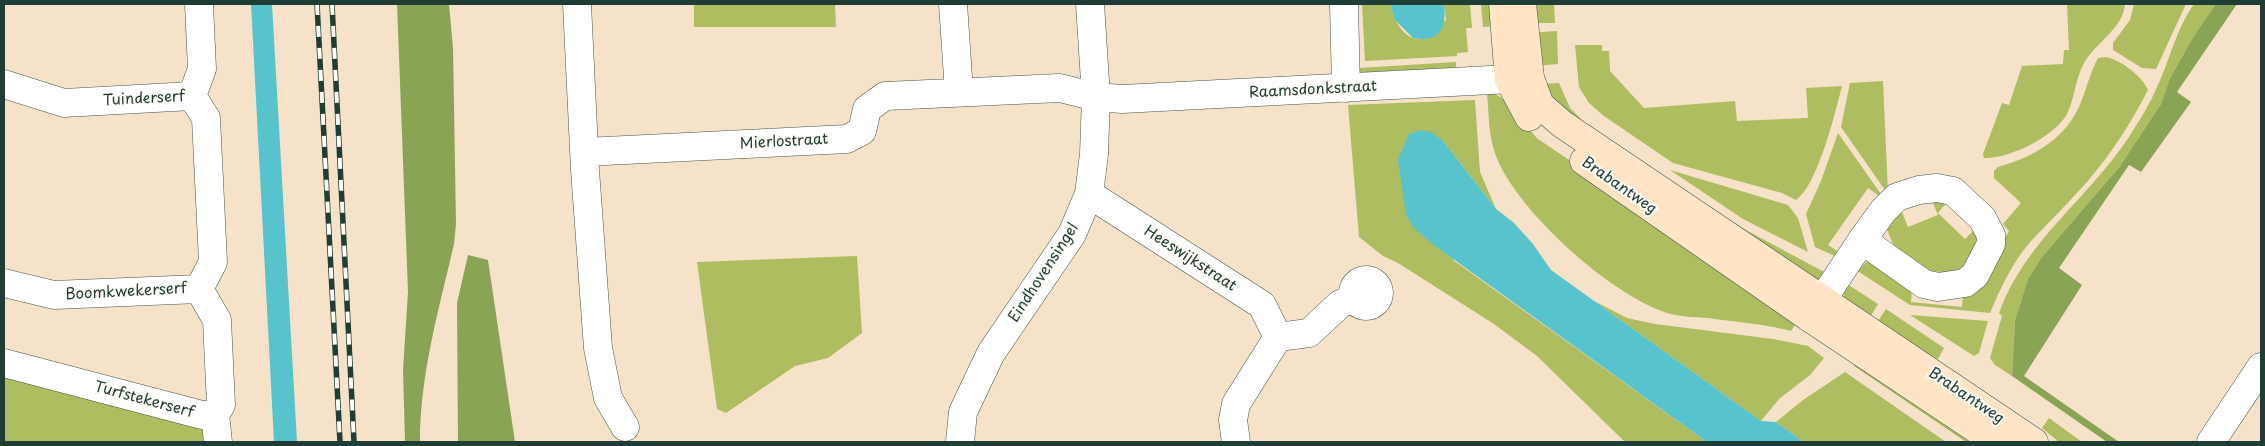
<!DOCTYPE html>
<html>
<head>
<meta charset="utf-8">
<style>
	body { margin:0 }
	#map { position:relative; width:2265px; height:446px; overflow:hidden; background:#f5e2c9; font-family:"Playpen Sans",sans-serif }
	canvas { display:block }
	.frame { position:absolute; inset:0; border:5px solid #1f3d34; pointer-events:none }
</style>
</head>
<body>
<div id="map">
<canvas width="2265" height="446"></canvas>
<div class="frame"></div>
</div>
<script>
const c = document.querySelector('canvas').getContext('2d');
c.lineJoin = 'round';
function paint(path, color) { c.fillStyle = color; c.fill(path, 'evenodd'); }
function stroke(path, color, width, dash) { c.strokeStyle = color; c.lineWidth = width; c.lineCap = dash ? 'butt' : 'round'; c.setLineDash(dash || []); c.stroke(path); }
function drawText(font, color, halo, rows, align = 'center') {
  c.font = font + ' "Playpen Sans",sans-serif'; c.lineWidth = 4; c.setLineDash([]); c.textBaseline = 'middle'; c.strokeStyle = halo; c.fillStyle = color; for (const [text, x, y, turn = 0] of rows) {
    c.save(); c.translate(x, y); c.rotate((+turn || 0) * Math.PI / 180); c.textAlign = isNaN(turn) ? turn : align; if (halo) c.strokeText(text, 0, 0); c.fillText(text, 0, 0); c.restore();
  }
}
paint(new Path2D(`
	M 694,4 L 835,4 L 836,27 L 694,27 Z
	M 1362,4 L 1390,4 C 1394,18 1401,37 1418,39 L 1446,20 L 1444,4 L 1470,4 L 1472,28 L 1466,28 L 1468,52 L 1457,53 L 1457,56 L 1365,61 Z
	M 1481,4 L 1496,4 L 1497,26 L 1483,27 Z
	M 1529,4 L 1554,4 L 1555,23 L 1530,23 Z
	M 2067,4 L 2125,4 C 2123,29 2096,42 2084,63 C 2075,79 2075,98 2067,114 C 2054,137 2009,159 1984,158 L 1983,154 L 2002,103 L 2009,105 L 2022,66 L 2063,64 L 2064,50 L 2069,50 Z
	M 2134,4 L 2186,4 L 2156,69 L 2142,68 L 2113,50 L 2113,43 L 2130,20 Z
	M 2194,4 L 2216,4 L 2195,34 L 2170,78 L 2161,104 L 2120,166 L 2041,258 L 2028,279 L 2015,320 L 2012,376 L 1995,365 L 1990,358 L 2002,316 L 1999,313 C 2025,241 2087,200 2129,137 C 2139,121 2150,104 2157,87 C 2170,60 2176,29 2194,4 Z
	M 1557,31 L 1558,64 L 1535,66 L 1530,33 Z
	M 1575,45 L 1602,45 L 1602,51 L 1609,51 L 1610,71 L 1644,108 L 1735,101 L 1737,121 L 1808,118 L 1806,88 L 1842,86 C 1835,113 1818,185 1796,200 L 1782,193 L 1673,163 L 1604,116 L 1589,103 L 1579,87 Z
	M 2106,57 C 2121,60 2142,76 2148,90 C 2131,123 2111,154 2087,182 C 2069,202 2050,221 2032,240 C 2013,261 2001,287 1990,313 L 1910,305 L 1856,270 L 1868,261 L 1912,289 L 1911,302 L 1962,307 L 1963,293 L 1980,281 L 2009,231 L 2003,224 L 2021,203 L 1994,178 L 1994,171 L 1998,167 C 2034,157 2067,138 2081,102 C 2087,87 2090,73 2098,58 Z
	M 1456,62 L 1456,68 L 1359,73 L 1359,68 Z
	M 1883,81 L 1888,192 L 1887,193 L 1841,127 L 1850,83 Z
	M 1559,83 L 1570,108 L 1589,127 L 1744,229 L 1826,273 L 1821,279 L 1814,280 L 1571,123 L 1540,84 Z
	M 1487,92 C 1511,96 1522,123 1538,139 L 1801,316 L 1791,331 C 1764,324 1736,322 1708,318 C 1695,317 1680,317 1667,313 C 1611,295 1517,211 1496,156 C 1488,135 1489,114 1487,92 Z
	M 1475,100 L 1480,172 L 1496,209 L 1443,141 L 1453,260 L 1707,442 L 1625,442 L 1537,356 L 1494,324 L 1398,263 L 1383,256 L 1359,237 L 1348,105 Z
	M 1838,133 L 1883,197 L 1882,198 L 1868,188 L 1828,245 L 1840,253 L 1837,257 L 1815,247 L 1806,214 L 1821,181 Z
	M 1670,170 L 1788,205 L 1798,218 L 1808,252 L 1743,219 Z
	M 1931,198 L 1949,200 L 1938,213 L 1965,239 L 1976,228 C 1979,247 1969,258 1958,273 C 1916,271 1900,269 1886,226 L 1897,214 L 1902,212 L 1908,227 L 1938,215 Z
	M 857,256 L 862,333 L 828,358 L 795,366 L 726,413 L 717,409 L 697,262 Z
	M 1847,284 L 1878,304 L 1867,322 L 1844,301 L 1843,297 Z
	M 1594,301 L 1627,318 L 1655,324 L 1773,339 L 1808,346 L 1824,358 L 1810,375 L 1779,399 L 1761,421 Z
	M 1886,309 L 1944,348 L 1938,359 L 1874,327 Z
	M 1910,315 L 1988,321 L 1979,353 L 1974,356 Z
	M 1860,356 L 1988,442 L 1966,442 L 1854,366 Z
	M 4,372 L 209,428 L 209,442 L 4,442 Z
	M 1845,372 L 1946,442 L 1813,442 L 1802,441 L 1776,422 L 1803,400 Z
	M 2049,418 L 2082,442 L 2059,442 L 2042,428 Z`), '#adbd60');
paint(new Path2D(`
	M 397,4 L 449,4 L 453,48 L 456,224 L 454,244 C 439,309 420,374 420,442 L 405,442 L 403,370 L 408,292 Z
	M 2216,4 L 2237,4 L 2177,92 L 2191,102 L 2141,172 L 2129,165 L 2059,268 L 2082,285 L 2024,376 L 2119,442 L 2107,442 L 2012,376 L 2015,320 L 2028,279 L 2041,258 L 2120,166 L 2161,104 L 2170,78 L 2195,34 Z
	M 468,255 L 488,260 L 515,442 L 458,442 L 457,303 Z`), '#8aa456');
paint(new Path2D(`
	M 251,4 L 272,4 L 297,442 L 274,442 Z
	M 1390,4 L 1444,4 C 1447,28 1440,43 1413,38 L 1395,20 Z
	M 1422,130 L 1431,132 L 1443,141 L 1496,209 L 1513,222 L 1533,244 L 1551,270 L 1761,421 L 1776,422 L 1802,441 L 1813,442 L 1707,442 L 1431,243 L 1413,227 L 1406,215 L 1398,160 L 1409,134 Z`), '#57c4cd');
const street = new Path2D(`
	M 577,4 L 585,170 L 598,348 L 608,398 L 625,427
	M 953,4 L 959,92
	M 1344,4 L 1346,88
	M 4,84 L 64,103 L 192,96 L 202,69 L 199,4
	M 585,152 L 847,139 L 862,131 L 867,109 L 885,96 L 1060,88 L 1096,97 L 1122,99 L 1530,78
	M 1089,194 L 1262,305 L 1278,337 L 1236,404 L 1233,420 L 1236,442
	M1353 293a13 13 0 1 1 26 0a13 13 0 1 1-26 0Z
	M 4,283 L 54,295 L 199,289 L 213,262 L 206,118 L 192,96
	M 1810,318 L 1862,240 L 1883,211 L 1897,197 L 1919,190 L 1937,188 L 1953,191 L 1982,218 L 1991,235 L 1991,244 L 1975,275 L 1965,283 L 1938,287 L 1924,284 L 1862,240
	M 1278,337 L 1309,333 L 1340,304 L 1354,298
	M 4,363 L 202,415 L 215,414 L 221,405 L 217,320 L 199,289
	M 215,414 L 218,442
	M 960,442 L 963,412 L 991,353 L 1072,234 L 1089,194 L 1094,154 L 1096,97 L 1090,4
	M 2211,442 L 2261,367`);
const secondary = new Path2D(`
	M 1503,4 L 1509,80 L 1529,117
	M 1522,4 L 1530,78 L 1540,105 L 1562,124 L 2034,442
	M 1584,161 L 1810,318 L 1996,442`);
stroke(street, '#3f564a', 29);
stroke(secondary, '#3f564a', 29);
stroke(street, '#fff', 28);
stroke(secondary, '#ffe4c6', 28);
const rail = new Path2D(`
	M 317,4 L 340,442
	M 332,4 L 354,442`);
stroke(rail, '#1f3d34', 5.5);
stroke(rail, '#fdfcf7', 4, [11]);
drawText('15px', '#1f3d34', '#fdfcf7', [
	["Raamsdonkstraat",1313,90,-3],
	["Tuinderserf",144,99,-3],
	["Mierlostraat",784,142,-3],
	["Brabantweg",1619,186,35],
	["Heeswijkstraat",1190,259,33],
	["Eindhovensingel",1044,273,-57],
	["Boomkwekerserf",126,292,-3],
	["Brabantweg",1966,396,34],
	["Turfstekerserf",144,400,15]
]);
</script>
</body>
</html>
